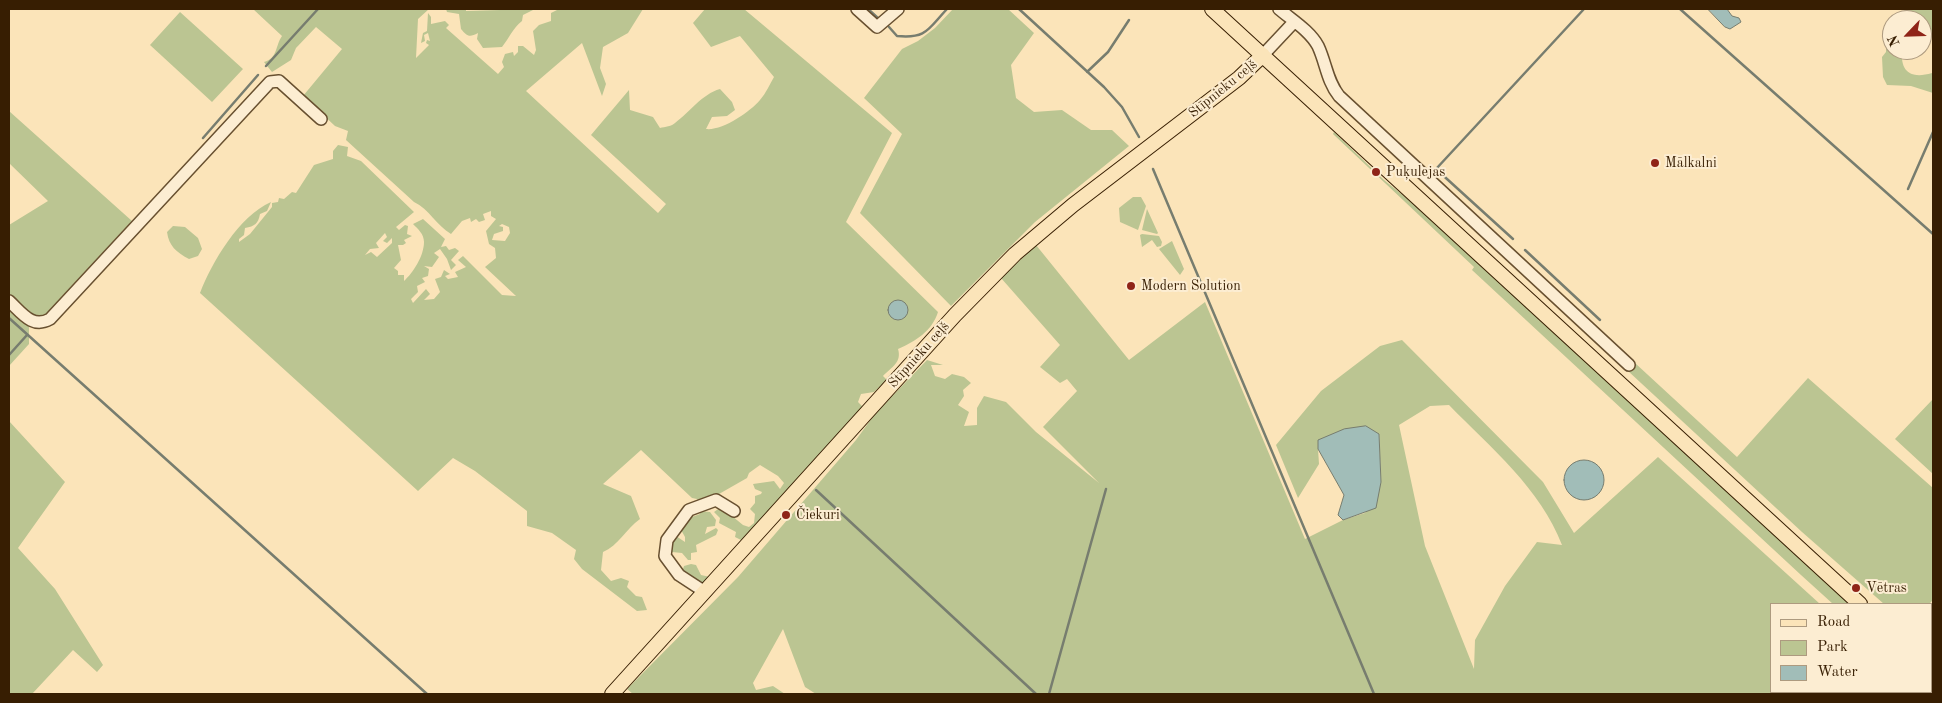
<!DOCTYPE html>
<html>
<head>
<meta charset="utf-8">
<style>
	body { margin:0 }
	#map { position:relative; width:1942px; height:703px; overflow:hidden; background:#fbe4b9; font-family:"Old Standard TT",serif }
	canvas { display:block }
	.frame { position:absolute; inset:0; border:10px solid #371e02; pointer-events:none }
	.legend { position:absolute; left:1770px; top:603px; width:162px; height:90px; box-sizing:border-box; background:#fcedd2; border:1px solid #ad9a7f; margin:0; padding:6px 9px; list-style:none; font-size:15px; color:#371e02 }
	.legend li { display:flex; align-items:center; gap:10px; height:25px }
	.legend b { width:25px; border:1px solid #ad9a7f }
	.north { position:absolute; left:1882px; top:10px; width:50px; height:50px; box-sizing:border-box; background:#fcedd2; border:1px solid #ad9a7f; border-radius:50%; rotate:246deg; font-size:14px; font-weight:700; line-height:20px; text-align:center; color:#371e02 }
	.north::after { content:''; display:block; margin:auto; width:18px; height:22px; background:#8f2418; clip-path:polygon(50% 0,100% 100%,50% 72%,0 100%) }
</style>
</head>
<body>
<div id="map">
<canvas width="1942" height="703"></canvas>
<div class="frame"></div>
<ul class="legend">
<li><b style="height:6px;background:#fbe4b9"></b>Road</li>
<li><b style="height:14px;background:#bbc592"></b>Park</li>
<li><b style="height:14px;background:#a1bdb8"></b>Water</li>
</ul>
<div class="north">N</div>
</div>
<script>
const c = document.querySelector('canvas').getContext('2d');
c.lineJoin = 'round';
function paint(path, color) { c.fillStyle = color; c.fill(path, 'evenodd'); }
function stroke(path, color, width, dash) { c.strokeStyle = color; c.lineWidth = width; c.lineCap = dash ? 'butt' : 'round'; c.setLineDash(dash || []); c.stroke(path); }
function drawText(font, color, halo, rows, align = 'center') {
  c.font = font + ' "Old Standard TT",serif'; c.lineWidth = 4; c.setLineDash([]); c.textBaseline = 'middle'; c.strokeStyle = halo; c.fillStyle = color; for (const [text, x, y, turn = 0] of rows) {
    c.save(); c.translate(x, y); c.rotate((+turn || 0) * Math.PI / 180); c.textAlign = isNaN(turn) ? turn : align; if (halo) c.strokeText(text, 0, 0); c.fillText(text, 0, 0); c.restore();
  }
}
paint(new Path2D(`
	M 253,9 L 429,9 L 418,19 L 416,58 L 429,45 L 426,43 L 427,40 L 430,41 L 428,33 L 424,35 L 425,41 L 421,43 L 423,33 L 427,31 L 428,13 L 431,17 L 431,24 L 445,21 L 449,25 L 446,28 L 498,74 L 504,67 L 502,62 L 505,54 L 513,52 L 514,56 L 518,52 L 518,46 L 523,46 L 534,55 L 536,50 L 533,31 L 539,25 L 551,21 L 551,13 L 559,9 L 643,9 L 628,33 L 603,47 L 600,68 L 606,84 L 602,96 L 582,43 L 526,91 L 658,213 L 666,204 L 591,135 L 629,90 L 630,110 L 653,117 L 660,128 C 665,127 672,126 675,123 C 690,112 702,94 720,89 L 732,102 L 735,110 L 727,116 L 712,117 L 706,129 C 722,131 750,112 760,100 C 766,93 770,84 774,77 L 740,36 L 711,47 L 693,23 L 705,9 L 744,9 L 892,133 L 846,222 L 938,312 C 932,331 916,341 898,349 C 902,362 892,367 883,376 L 887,380 L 874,392 L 861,394 L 858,402 L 863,407 L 745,542 L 735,537 L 736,532 L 719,523 L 720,518 L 714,512 L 721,507 L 743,525 L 749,527 L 754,523 L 755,514 L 750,509 L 755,503 L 755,496 L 761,494 L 762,492 L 755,489 L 753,484 L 774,481 L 780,489 L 784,483 L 778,476 L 760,465 L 749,473 L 747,478 L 712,498 L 710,509 L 705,510 L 697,499 L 692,498 L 641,450 L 603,484 L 631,496 L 640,519 C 626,529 618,546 603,552 L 601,570 L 611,581 L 621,578 L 629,581 L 627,587 L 636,596 L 642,597 L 647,610 L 637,611 L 582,569 L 574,559 L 576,550 L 552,533 L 527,526 L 527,511 L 475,471 L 453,458 L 418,491 L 200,293 C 212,262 239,216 271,202 L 267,211 L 260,214 C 258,224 255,226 245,228 L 244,235 L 239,239 L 239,242 L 250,234 L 272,207 L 272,203 L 278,202 L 279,198 L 284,199 L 292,192 L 296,193 L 314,165 L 333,159 L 333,151 L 338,145 L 348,147 L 347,156 L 361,161 L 414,212 L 396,227 L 399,230 L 405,225 L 408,226 L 407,234 L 412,236 L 404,240 L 406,243 L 403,245 L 398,245 L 401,260 L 394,268 L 398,271 L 398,275 L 404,275 L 404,281 C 413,273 424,256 424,242 C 424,234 418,229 413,224 L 423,219 L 445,239 L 441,247 L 446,246 L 449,250 L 455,248 L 459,251 L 451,260 L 456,265 L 451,270 L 447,259 L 440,249 L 434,253 L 439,257 L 432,267 L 424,266 L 429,269 L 428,276 L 422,278 L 425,282 L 417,286 L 418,292 L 411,299 L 413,303 L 426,289 L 430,294 L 424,300 L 434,299 L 440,292 L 435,279 L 441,277 L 444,270 L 450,274 L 445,276 L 448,279 L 458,277 L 455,272 L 466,267 L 458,260 L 463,256 L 502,295 L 516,296 L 485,267 L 496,258 L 495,248 L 489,244 L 486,231 L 496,219 L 491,216 L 491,211 L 483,214 L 485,220 L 479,222 L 476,219 L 471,222 L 470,218 L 462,221 L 451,234 C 437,226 429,209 414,202 L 346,140 L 348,131 L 335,126 L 303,96 L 342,49 L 316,27 L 296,48 L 291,60 L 272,72 L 264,62 C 278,58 275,46 282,36 ZM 502,224 L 509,227 L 510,233 L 505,241 L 492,240 L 494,234 L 503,231 L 503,227 L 499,226 ZM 385,233 L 387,237 L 383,241 L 387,243 L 392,238 L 392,243 L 377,257 L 371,252 L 365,255 L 370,249 L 379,248 L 376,243 Z
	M 446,9 L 466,9 L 466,11 L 535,9 L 523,15 L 522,21 C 513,28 509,38 502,47 L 483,48 L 477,39 L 478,33 C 469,38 467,36 461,29 L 459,14 L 447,12 Z
	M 953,9 L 1008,9 L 1034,33 L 1011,65 L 1016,98 L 1034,112 L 1062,110 L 1091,130 L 1112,130 L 1129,146 L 1035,222 L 951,306 L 860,213 L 902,134 L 864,98 L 902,49 L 918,41 L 935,28 Z
	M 1905,9 L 1933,9 L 1933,36 L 1929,40 L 1922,37 L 1922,20 L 1908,20 L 1904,11 Z
	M 180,12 L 243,69 L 212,102 L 150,45 Z
	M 1892,41 L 1892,50 L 1902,50 C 1900,73 1912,79 1932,73 L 1933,62 L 1933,93 L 1911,86 L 1887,85 L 1883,77 L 1882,57 L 1886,52 L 1886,42 Z
	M 9,111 L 132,221 L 41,319 L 34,318 L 9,296 L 9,225 L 48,201 L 9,163 Z
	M 1334,132 L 1384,180 L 1414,204 L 1850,604 L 1833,604 L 1801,575 L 1472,270 L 1474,267 L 1333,134 Z
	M 1133,197 L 1141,197 L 1146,206 L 1138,230 L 1120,222 L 1119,208 Z
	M 1147,209 L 1158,233 L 1157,234 L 1142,230 Z
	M 173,226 L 185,227 L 198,238 L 202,249 L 198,256 L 189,259 C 176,252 169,246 167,232 Z
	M 1142,234 L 1159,236 L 1162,242 L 1161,246 L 1157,247 L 1152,240 L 1142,247 L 1140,235 Z
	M 1172,241 L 1184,269 L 1180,275 L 1159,249 Z
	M 1036,245 L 1129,360 L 1205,302 L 1305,539 L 1343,520 L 1365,513 L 1381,482 L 1379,434 L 1318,449 L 1319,464 L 1298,498 L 1276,445 L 1321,391 L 1380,346 L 1402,340 L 1543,482 L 1574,533 L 1658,457 L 1820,604 L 1771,604 L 1771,692 L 1897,692 L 1898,694 L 816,694 L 805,687 L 783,629 L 753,683 L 756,690 L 773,686 L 785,694 L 633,694 L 627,689 L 738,577 L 856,440 L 874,415 L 927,360 L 943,365 L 931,365 L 935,376 L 945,379 L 952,374 L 964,377 L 971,383 L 963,390 L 964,396 L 958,405 L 969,412 L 964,426 L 977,425 L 977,408 L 984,396 L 1006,402 L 1036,432 L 1099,483 L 1043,427 L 1077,391 L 1067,379 L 1060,383 L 1040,367 L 1060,345 L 1001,278 ZM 1449,405 C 1490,447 1541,489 1562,545 L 1537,542 L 1505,586 L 1475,640 L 1474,669 L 1425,546 L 1399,425 L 1430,406 Z
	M 9,309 L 29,327 L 29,344 L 9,366 Z
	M 1635,363 L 1737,457 L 1808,378 L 1933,488 L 1933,600 L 1929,604 L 1884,604 L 1802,532 L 1628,371 Z
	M 1933,399 L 1933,474 L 1895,439 Z
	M 9,421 L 65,482 L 18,548 L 55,589 L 103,665 L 97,672 L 73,650 L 32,694 L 9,694 Z
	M 700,511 L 710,512 L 716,520 L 715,526 L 707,527 L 705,534 L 716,528 L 718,530 L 716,535 L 696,545 L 697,552 L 691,553 L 691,560 L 688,560 L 682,553 L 672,552 L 669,546 L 676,536 L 685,542 L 685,537 L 680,528 L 692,517 L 700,514 Z
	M 691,564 L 696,565 L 701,575 L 710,577 L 702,586 L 682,572 L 684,566 Z`), '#bbc592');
const water = new Path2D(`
	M 1708,9 L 1727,9 L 1732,16 L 1739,18 L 1741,22 L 1730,29 L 1725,27 Z
	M888 310a10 10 0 1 1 20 0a10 10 0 1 1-20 0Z
	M 1366,426 L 1379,434 L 1381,482 L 1376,508 L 1343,520 L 1338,515 L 1344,495 L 1318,449 L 1318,440 L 1344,429 Z
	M1564 480a20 20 0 1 1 40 0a20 20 0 1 1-40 0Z`);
paint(water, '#a1bdb8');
stroke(water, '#777d6f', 1);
stroke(new Path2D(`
	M 868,9 L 880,20
	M 1019,9 L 1104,87 L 1122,107 L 1139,137
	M 1680,9 L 1933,234
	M 889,27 L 897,36 C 927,39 928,29 947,9
	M 266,66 L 318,9
	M 1087,72 L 1108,52 L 1129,20
	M 203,138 L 258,75
	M 1153,169 L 1374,694
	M 1908,189 L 1933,132
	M 1513,239 L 1436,169 L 1584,9
	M 1525,250 L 1600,320
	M 9,318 L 427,694
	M 9,355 L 27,335
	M 816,490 L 1036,694
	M 1049,694 L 1106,489`), '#777d6f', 2.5);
const minor = new Path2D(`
	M 857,9 L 877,27 L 898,9
	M 1279,9 C 1292,20 1310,31 1318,46 C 1326,63 1327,81 1339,96 L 1629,365
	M 1263,55 L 1294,22
	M 9,301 C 22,313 32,329 50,319 L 270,82 L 279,81 L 321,119
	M 705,592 L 679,575 L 665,556 L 667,540 L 689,510 L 716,500 L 734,511`);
const major = new Path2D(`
	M 1212,9 L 1860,604
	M 1931,669 L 1933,672
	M 612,694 L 955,315 L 1015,254 L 1073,205 L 1239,78 L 1263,55`);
stroke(minor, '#685030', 14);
stroke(major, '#371e02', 16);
stroke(minor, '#fcedd2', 11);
stroke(major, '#fbe4b9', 14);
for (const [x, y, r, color] of [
	[1655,163,5,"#8f2418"],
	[1376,172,5,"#8f2418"],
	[1131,286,5,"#8f2418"],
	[786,515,5,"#8f2418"],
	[1856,588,5,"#8f2418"]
]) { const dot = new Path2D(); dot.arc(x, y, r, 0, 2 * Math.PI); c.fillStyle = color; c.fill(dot); stroke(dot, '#fcedd2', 2); }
drawText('14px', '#371e02', '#fcedd2', [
	["Stīpnieku ceļš",1223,89,-39],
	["Stīpnieku ceļš",919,355,-48]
]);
drawText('14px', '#371e02', '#fcedd2', [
	["Mālkalni",1665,163],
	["Puķulejas",1386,172],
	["Modern Solution",1141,286],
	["Čiekuri",796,515],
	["Vētras",1866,588]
], 'left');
</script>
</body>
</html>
